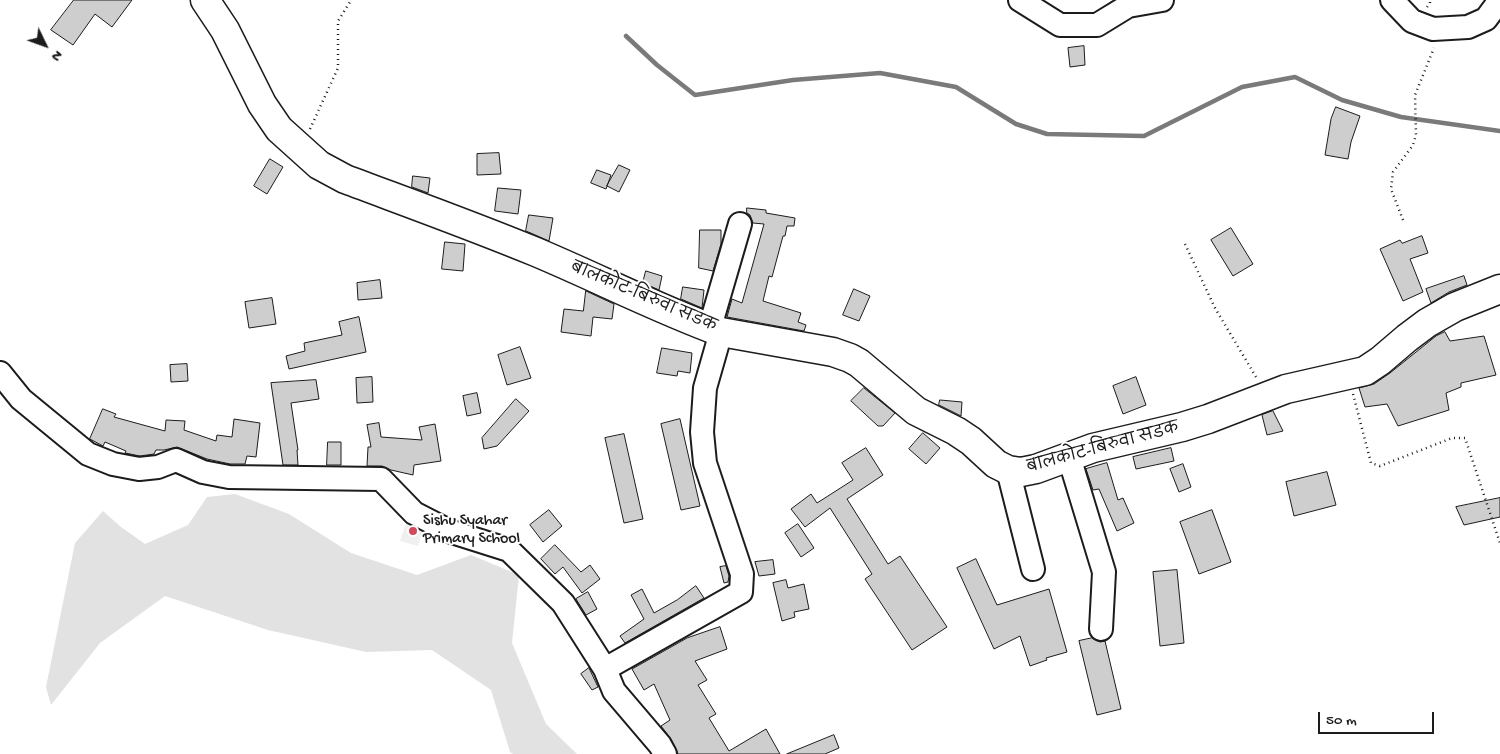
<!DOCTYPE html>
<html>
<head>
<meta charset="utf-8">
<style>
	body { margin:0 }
	#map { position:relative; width:1500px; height:754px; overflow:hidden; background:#fff; font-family:"Gochi Hand",sans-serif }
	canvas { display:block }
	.north { position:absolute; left:20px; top:20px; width:50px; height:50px; -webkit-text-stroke:4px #fff; paint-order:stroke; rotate:132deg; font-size:14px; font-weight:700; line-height:20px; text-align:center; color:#1c1c1c }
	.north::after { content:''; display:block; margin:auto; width:18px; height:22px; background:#1c1c1c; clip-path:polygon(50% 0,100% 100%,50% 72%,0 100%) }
	.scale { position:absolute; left:1318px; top:712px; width:116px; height:22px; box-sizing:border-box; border:2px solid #1c1c1c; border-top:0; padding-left:6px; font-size:15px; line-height:18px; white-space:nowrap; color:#1c1c1c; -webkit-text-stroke:4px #fff; paint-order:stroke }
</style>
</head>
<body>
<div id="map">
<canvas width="1500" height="754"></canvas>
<div class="north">N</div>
<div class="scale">50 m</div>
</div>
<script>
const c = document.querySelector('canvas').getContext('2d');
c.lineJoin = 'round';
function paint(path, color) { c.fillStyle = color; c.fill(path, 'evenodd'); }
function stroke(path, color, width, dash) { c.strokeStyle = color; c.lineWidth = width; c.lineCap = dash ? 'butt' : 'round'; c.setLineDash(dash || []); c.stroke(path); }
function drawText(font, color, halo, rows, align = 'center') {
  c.font = font + ' "Gochi Hand","Playpen Sans Deva",sans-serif'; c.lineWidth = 4; c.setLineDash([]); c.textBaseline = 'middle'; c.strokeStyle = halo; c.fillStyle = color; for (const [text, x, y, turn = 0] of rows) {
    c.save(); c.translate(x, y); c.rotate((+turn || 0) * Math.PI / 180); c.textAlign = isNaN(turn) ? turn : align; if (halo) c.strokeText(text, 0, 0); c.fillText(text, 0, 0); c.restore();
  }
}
paint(new Path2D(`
	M 408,517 L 426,522 L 418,546 L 400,541 Z`), '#f0f0f0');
paint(new Path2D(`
	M 235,494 L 289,514 L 351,553 L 417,575 L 471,555 L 519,575 L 512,643 L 546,724 L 577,754 L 513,754 L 510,752 L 491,690 L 432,650 L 366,652 L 268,630 L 165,596 L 100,643 L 51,705 L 46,687 L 75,543 L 103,511 L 121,527 L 145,544 L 188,525 L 207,497 Z`), '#e2e2e2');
stroke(new Path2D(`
	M 626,36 L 657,65 L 695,95 L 793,80 L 880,73 L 956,87 L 1016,124 L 1047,134 L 1144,136 L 1242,87 L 1295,77 L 1342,100 L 1401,117 L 1500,131`), '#7a7a7a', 4.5);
const building = new Path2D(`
	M 74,0 L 132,0 L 112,27 L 95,14 L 73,45 L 51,30 Z
	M 1084,46 L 1085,65 L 1070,67 L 1068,48 Z
	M 1336,107 L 1360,116 L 1351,142 L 1348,159 L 1325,155 L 1331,119 Z
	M 499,153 L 501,174 L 477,175 L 477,154 Z
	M 270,159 L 283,167 L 267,194 L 254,186 Z
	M 619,165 L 630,170 L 619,192 L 607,186 Z
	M 597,170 L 611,175 L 606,189 L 591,183 Z
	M 413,176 L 430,178 L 428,193 L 412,187 Z
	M 498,188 L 521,190 L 518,214 L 495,211 Z
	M 747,208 L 766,210 L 766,213 L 795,218 L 794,226 L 787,226 L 785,236 L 783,236 L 772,277 L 769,276 L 763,301 L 801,313 L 798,322 L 806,325 L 804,331 L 727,317 L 732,299 L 742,303 L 764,224 L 753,223 L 750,215 L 747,213 Z
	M 529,215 L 553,218 L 549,241 L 526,231 Z
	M 1231,228 L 1253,264 L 1233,276 L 1211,240 Z
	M 700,230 L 721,230 L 721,244 L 713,271 L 699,268 Z
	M 1422,236 L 1428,253 L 1410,259 L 1423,292 L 1403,301 L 1380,249 L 1400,240 L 1402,243 Z
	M 445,242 L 465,244 L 463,271 L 442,269 Z
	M 646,271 L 662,276 L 659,290 L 643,283 Z
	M 1464,276 L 1467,285 L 1449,292 L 1431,303 L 1426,289 Z
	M 380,280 L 382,298 L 358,300 L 357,283 Z
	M 683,287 L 704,290 L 702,308 L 681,299 Z
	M 854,289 L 870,296 L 859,321 L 843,315 Z
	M 586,291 L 614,304 L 612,319 L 593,317 L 591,336 L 561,332 L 564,309 L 583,311 Z
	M 272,298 L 276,324 L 249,328 L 245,302 Z
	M 359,317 L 366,352 L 289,369 L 286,356 L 305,351 L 304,343 L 342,335 L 339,322 Z
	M 1445,332 L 1450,341 L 1484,336 L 1496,375 L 1461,383 L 1461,387 L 1446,393 L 1449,410 L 1398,426 L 1387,404 L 1365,407 L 1359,388 L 1374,384 L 1390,373 L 1436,336 Z
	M 520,347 L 531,378 L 507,385 L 498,355 Z
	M 662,348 L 692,353 L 690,373 L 678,371 L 677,376 L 657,373 Z
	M 187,364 L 188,381 L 171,382 L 170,365 Z
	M 372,377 L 373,402 L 357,403 L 356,378 Z
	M 1136,377 L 1146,405 L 1123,414 L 1113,386 Z
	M 316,380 L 319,399 L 291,403 L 298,450 L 297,450 L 298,465 L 283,465 L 271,383 Z
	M 864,388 L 895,413 L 883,426 L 878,426 L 851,401 Z
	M 477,393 L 481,413 L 467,416 L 463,396 Z
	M 516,399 L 529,411 L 497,446 L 484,449 L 482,438 Z
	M 940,400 L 962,402 L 961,416 L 939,405 Z
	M 103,409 L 116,414 L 114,417 L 165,431 L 166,420 L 185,421 L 184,430 L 216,441 L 217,435 L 232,437 L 234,419 L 260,423 L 256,457 L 247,456 L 245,464 L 230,464 L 207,459 L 177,447 L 164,450 L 156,450 L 154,454 L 140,456 L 125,453 L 126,451 L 105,442 L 103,446 L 90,439 Z
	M 1273,411 L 1283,431 L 1267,435 L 1262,415 Z
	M 680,419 L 700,506 L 681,510 L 661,424 Z
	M 379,423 L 381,437 L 422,440 L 419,427 L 435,424 L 441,461 L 414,465 L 413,475 L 391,470 L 382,466 L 367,466 L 368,447 L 371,447 L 367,425 Z
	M 923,433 L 940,448 L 926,464 L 909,449 Z
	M 624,434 L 643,519 L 624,523 L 605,438 Z
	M 328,442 L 341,442 L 341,465 L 327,465 Z
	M 866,448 L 883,475 L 847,499 L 888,564 L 900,556 L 947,627 L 912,650 L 865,579 L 872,574 L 830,508 L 805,527 L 791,509 L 811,494 L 817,503 L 853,480 L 842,463 Z
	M 1171,448 L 1174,461 L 1136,469 L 1133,457 Z
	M 1107,463 L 1118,500 L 1123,498 L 1134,523 L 1117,531 L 1099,489 L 1093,490 L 1086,469 Z
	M 1183,464 L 1191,487 L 1179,492 L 1170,469 Z
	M 1327,472 L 1336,505 L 1294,516 L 1286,482 Z
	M 1500,498 L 1500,517 L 1464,525 L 1456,507 Z
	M 549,510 L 562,526 L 543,542 L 530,525 Z
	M 1212,510 L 1231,562 L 1199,574 L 1180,522 Z
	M 798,524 L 814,548 L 801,557 L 785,533 Z
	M 555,545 L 581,572 L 590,565 L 600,579 L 582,593 L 563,567 L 555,574 L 541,559 Z
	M 976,559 L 997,605 L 1049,589 L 1067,652 L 1046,658 L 1047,660 L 1030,666 L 1020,636 L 994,649 L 957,568 Z
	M 773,560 L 775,574 L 759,576 L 755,562 Z
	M 726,566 L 729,576 L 728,582 L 724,583 L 720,567 Z
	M 1177,570 L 1184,643 L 1160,646 L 1153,572 Z
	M 786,580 L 788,588 L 804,584 L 809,609 L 794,612 L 795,617 L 782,621 L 773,583 Z
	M 696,586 L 704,598 L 625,643 L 620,636 L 644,619 L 631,595 L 642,589 L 654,613 L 677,600 Z
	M 588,592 L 597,609 L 586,615 L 576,599 Z
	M 720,627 L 727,649 L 695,661 L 707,680 L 698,685 L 716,714 L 709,718 L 729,751 L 766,729 L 780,754 L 678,754 L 671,739 L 661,726 L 670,720 L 654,684 L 644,690 L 632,669 L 687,638 Z
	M 1092,638 L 1100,642 L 1105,641 L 1121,709 L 1097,715 L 1079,641 Z
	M 589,668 L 598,687 L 592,690 L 581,674 Z
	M 834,735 L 839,748 L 825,754 L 787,754 Z`);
paint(building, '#cecece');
stroke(building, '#1c1c1c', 1);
const minor = new Path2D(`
	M 1020,0 L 1060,25 L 1097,25 L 1128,6 L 1162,0
	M 1392,0 L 1412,21 L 1433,29 L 1468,27 L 1486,19 L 1500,0
	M 710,327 L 740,224
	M 0,373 L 21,399 L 88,454 L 113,464 L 139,469 L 158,467 L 176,460 L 203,472 L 229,477 L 381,479 L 414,513 L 449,531 L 509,550 L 563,603 L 605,669
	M 1069,457 L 1104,572 L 1101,629
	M 1008,470 L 1033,569
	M 665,754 L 660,745 L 614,691 L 605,669 L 741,592 L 742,574 L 705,463 L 702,432 L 705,388 L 721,332`);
const major = new Path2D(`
	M 205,0 L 225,30 L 262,104 L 279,129 L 319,165 L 345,179 C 409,203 473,226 536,252 C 598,278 658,309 721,332 L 833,352 L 850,358 L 859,363 L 916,411 L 956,431 L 971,441 L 996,464 L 1008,470 L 1021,472 L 1036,469 L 1093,448 L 1182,427 L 1208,419 L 1286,389 L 1365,371 L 1380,361 L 1407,338 L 1427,323 L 1455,307 L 1500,289`);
stroke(minor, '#1c1c1c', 26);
stroke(major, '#1c1c1c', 31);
stroke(new Path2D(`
	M 1427,7 L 1430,3 L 1430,0
	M 310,129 L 338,68 L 338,21 L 350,2 L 349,0
	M 1403,220 L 1391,189 L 1393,172 L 1413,145 L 1416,135 L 1415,95 L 1434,48
	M 1185,244 L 1215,308 L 1256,377
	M 1353,394 L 1371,463 L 1380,466 L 1452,438 L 1465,438 L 1500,543`), '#1c1c1c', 2.5, [1, 4]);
stroke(minor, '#fff', 22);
stroke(major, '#fff', 28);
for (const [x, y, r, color] of [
	[413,531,5,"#d1495b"]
]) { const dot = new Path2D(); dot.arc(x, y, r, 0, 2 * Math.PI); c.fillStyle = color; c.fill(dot); stroke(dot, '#fff', 2); }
drawText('16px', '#1c1c1c', '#fff', [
	["बालकोट-बिरुवा सडक",643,298,23],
	["बालकोट-बिरुवा सडक",1103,449,-15]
]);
drawText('16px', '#1c1c1c', '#fff', [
	["Sishu Syahar",423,522],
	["Primary School",423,540]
], 'left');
</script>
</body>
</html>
